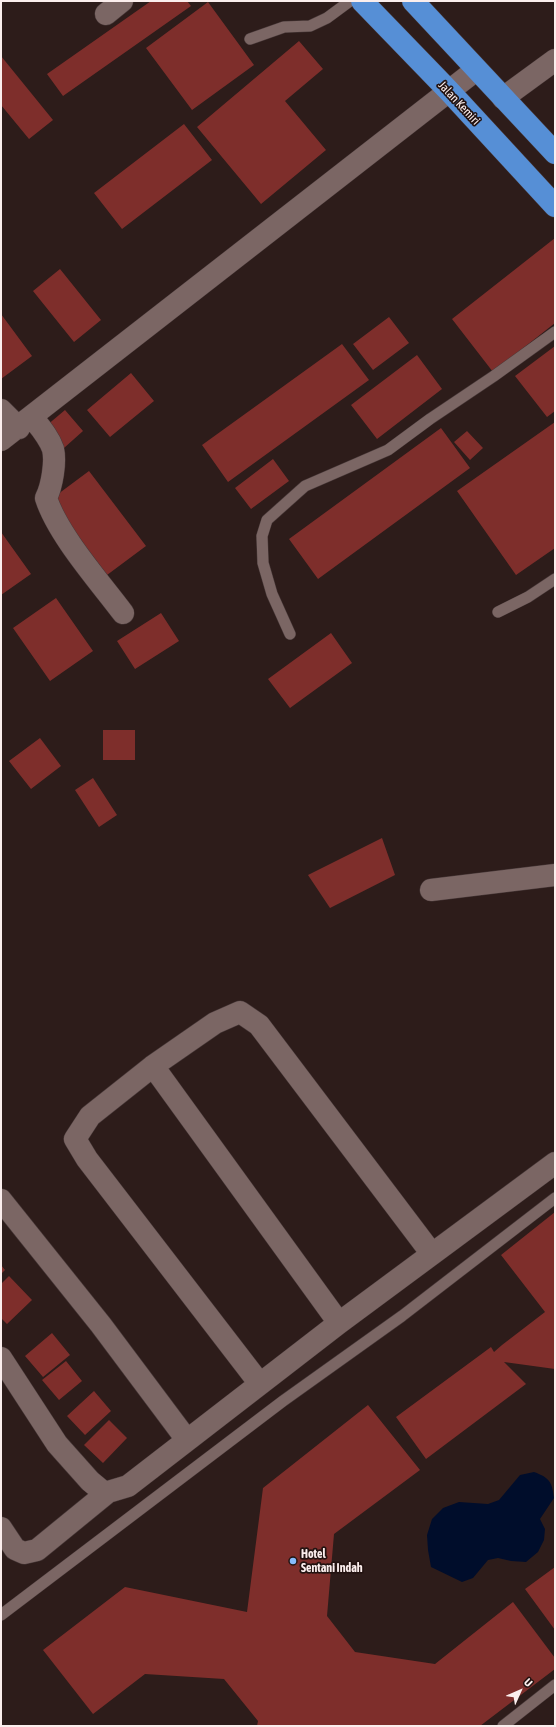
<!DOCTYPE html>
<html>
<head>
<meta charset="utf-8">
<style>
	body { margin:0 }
	#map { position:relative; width:556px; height:1727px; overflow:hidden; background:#2d1c1a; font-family:"Asap Condensed",sans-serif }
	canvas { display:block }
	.frame { position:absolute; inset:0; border:2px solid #fbeeed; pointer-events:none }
	.north { position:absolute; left:500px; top:1671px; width:40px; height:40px; -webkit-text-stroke:3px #231311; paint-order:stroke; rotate:45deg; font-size:11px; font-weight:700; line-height:16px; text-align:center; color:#fbeeed }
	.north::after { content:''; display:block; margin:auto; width:14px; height:18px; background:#fbeeed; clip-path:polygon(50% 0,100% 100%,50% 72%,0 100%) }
</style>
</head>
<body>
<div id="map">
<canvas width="556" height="1727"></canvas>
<div class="frame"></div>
<div class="north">U</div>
</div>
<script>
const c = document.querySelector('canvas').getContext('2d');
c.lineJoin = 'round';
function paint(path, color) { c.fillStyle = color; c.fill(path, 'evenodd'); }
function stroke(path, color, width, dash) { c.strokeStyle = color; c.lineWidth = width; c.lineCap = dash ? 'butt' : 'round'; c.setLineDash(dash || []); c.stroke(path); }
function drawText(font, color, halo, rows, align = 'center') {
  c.font = font + ' "Asap Condensed",sans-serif'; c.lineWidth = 3.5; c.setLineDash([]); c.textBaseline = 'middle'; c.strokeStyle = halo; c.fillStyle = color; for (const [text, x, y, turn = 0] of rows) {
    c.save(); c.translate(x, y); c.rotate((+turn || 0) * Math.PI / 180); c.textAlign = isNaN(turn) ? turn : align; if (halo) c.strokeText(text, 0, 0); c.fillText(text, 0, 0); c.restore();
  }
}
paint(new Path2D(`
	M 534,1472 C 550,1478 552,1482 554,1498 L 540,1519 L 545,1529 L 544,1540 L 538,1552 L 526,1562 L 511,1561 L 498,1558 L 488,1560 L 473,1578 L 462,1582 L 431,1567 L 428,1550 L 427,1535 L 432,1519 L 443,1508 L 459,1502 L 488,1504 L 499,1500 L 520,1475 Z`), '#000d2b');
paint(new Path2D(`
	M 151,1 L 187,1 L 191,6 L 63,96 L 47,74 Z
	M 208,2 L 254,65 L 192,110 L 146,48 Z
	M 299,41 L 323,69 L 285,101 L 326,150 L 261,204 L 197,127 Z
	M 1,56 L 53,120 L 29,139 L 1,105 Z
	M 184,124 L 212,160 L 122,229 L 94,193 Z
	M 555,238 L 555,323 L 493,372 L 452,319 Z
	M 60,269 L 101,320 L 74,342 L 33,291 Z
	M 1,314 L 32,356 L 1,379 Z
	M 389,317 L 409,343 L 373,370 L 353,344 Z
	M 342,344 L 369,380 L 228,482 L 202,445 Z
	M 555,346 L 555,411 L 547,417 L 515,376 Z
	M 417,355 L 442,389 L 377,439 L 351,405 Z
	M 131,373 L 154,401 L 110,437 L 87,410 Z
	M 65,410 L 83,431 L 64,448 L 46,426 Z
	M 555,422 L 555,548 L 516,575 L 457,491 Z
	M 441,428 L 470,468 L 318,579 L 289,539 Z
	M 467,431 L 483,448 L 470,460 L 454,442 Z
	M 273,459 L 289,481 L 251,509 L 235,488 Z
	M 89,471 L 146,546 L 107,575 L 50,500 Z
	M 1,532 L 31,574 L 1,595 Z
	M 56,598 L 93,651 L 50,681 L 13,628 Z
	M 161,613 L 179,641 L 135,669 L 117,641 Z
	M 331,633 L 352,663 L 290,708 L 268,679 Z
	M 103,730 L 135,730 L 135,760 L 103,760 Z
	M 40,738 L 61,766 L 31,789 L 9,761 Z
	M 93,778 L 117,815 L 99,827 L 75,790 Z
	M 382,838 L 395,875 L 330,908 L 308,875 Z
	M 555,1212 L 555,1369 L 504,1362 L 526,1384 L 426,1459 L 396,1417 L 491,1347 L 494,1352 L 502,1345 L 545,1312 L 501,1255 Z
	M 1,1265 L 5,1270 L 1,1274 Z
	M 9,1276 L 32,1300 L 7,1324 L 1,1318 L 1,1284 Z
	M 52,1333 L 70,1355 L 43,1377 L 25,1356 Z
	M 66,1361 L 82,1381 L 59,1400 L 42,1380 Z
	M 94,1391 L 111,1411 L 85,1435 L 67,1416 Z
	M 368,1405 L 420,1470 L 334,1534 L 327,1616 L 355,1652 L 435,1664 L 513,1602 L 555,1658 L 555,1669 L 480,1726 L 257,1726 L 258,1721 L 224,1679 L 145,1674 L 93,1714 L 43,1650 L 125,1587 L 247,1612 L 263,1488 Z
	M 109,1420 L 127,1438 L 103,1463 L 84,1445 Z
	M 555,1567 L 555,1630 L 525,1589 Z`), '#7e2e2b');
const service = new Path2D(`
	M 250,39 L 284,27 L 310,26 L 327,18 L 350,1
	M 498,612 L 528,597 L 555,579
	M 290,634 L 272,594 L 263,563 L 262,536 L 267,520 L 305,486 L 388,450 L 430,419 L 494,376 L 555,332
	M 1,1615 L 283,1401 L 402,1316 L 555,1198
	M 503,1726 L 555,1685`);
const minor = new Path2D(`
	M 106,14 L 122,1
	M 503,98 L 555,60
	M 1,410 L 19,428
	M 32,417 C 40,427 49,437 53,449 C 56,462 52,486 46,498 C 58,535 99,581 123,613
	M 1,440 L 476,70
	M 431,890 L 555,875
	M 153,1066 L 339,1323
	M 1,1200 L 101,1325 L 187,1440
	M 1,1358 L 57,1444 L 90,1481 L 102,1491 L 108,1492 L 128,1486 L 339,1323 L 555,1163
	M 260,1384 L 87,1159 L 75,1139 L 90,1116 L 153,1066 L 215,1023 L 240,1012 L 259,1025 L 432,1254
	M 1,1528 L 15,1549 L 24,1553 L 37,1550 L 108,1492`);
const trunk = new Path2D(`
	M 362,1 L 449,91 L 555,206
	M 413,1 L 555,153`);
stroke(service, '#483939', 12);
stroke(minor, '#483939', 23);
stroke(trunk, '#483939', 23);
stroke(service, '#7b6664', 11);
stroke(minor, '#7b6664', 22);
stroke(trunk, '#568fd6', 22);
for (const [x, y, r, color] of [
	[293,1561,4,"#86bbfb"]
]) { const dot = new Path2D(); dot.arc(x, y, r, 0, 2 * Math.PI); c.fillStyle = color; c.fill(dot); stroke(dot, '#231311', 1.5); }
drawText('12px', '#fbeeed', '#231311', [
	["Jalan Kemiri",459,103,47]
]);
drawText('bold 12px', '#fbeeed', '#231311', [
	["Hotel",301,1554],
	["Sentani Indah",301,1568]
], 'left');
</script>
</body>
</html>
